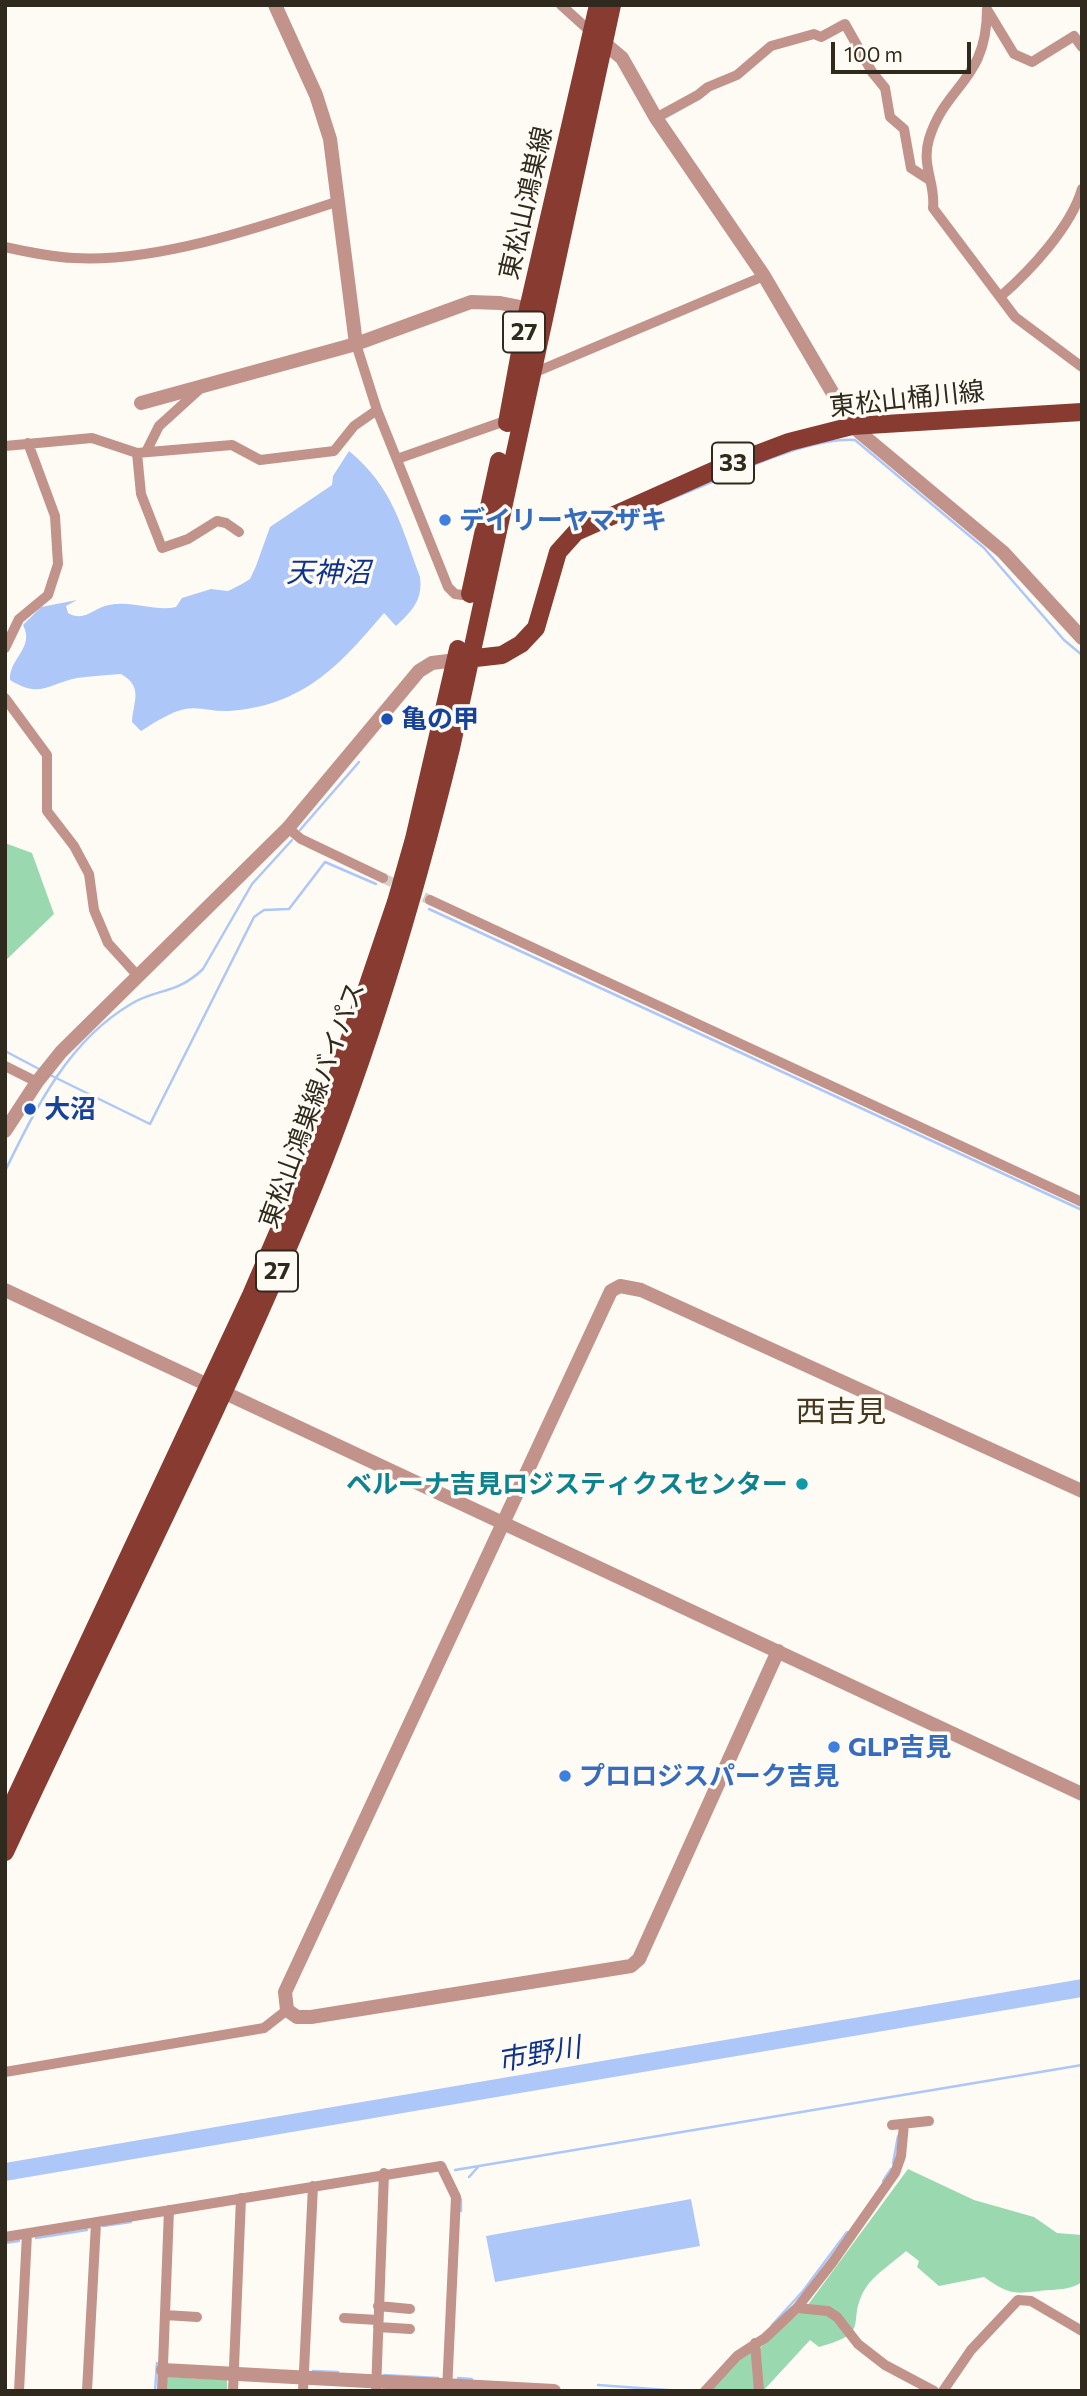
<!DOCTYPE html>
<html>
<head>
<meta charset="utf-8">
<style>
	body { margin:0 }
	#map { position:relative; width:1087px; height:2396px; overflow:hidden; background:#fefbf5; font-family:Commissioner,sans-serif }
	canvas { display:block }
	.frame { position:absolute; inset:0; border:7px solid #30291e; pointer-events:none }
	.scale { position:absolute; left:831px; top:42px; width:140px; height:32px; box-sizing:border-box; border:4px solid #30291e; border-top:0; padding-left:9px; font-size:21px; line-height:24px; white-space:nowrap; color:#30291e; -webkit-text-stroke:5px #fefbf5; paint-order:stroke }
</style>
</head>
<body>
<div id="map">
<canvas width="1087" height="2396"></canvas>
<div class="frame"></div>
<div class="scale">100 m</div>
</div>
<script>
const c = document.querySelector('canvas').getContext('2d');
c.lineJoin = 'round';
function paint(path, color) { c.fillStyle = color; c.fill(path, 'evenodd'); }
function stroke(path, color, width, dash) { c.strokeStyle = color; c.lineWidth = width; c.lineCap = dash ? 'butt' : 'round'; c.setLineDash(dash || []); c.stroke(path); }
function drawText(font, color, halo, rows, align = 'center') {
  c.font = font + ' Commissioner,"Noto Sans JP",sans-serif'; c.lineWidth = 7; c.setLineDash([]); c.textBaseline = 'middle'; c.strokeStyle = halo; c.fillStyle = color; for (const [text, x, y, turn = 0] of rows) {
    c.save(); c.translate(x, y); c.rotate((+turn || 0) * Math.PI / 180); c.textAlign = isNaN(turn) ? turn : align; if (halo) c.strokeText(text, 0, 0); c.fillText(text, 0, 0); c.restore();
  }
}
paint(new Path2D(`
	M 5,843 L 32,853 L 54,914 L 5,961 Z
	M 908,2169 L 974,2200 L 1034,2217 L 1057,2233 L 1082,2235 L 1082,2282 C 1072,2289 1062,2289 1051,2290 C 1017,2292 1015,2299 984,2277 L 939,2286 L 917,2267 L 919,2261 L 906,2251 C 894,2262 873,2275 865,2289 C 845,2323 874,2332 819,2347 L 810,2340 L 763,2391 L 710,2391 L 740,2357 L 759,2349 L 807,2306 Z
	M 167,2377 L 227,2380 L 227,2391 L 167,2391 Z`), '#9ad8af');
paint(new Path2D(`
	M 349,451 C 393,487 401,526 420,577 C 423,600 412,611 396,626 L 384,613 C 339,666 303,706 228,711 C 214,712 199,706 185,709 C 170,712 154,723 141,731 L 132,722 C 133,702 144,687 121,674 C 107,675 91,676 77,678 C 47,684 41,699 10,680 C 9,658 35,648 23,625 L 41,607 L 77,600 L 66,606 L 68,613 C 85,623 94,607 109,605 C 132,600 155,612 176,607 L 182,598 L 211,589 L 228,591 L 242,584 L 250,579 L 256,566 L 270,527 L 332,485 L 333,476 Z
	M 691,2199 L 700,2246 L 495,2282 L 486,2236 Z`), '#adc7f9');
stroke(new Path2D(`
	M 668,500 C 719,481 803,437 855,440 L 984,548 L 1064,640 L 1082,655
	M 300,830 L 359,762
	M 429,909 L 1082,1210
	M 5,1051 L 39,1069
	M 48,1074 L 150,1124 L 254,917 L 264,910 L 289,909 L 325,862 L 376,884
	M 5,1171 C 36,1108 68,1041 131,1004 C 157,988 176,995 203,969 L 252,884 L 292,840
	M 893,2163 L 898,2136
	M 455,2170 L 1082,2065
	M 469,2177 L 478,2167
	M 883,2181 L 891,2169
	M 461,2211 L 461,2199
	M 103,2226 L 131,2222
	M 36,2238 L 87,2230
	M 5,2243 L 19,2241
	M 772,2325 L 803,2291 L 847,2232
	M 313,2371 L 338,2372
	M 384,2375 L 438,2378
	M 458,2378 L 472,2379
	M 598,2385 L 681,2391
	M 155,2391 L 157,2363`), '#adc7f9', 2.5);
stroke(new Path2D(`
	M 5,2172 L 1082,1988`), '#adc7f9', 18);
stroke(new Path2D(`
	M 383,878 L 430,900`), '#d5d1ca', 10, [10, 5]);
stroke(new Path2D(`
	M 561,5 L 592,33
	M 987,9 C 987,81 946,84 929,139 C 921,166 936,184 933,208 L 1015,317 L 1082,367
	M 988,11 L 1014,54 L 1032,62 L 1074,36 L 1082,47
	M 656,118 L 698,95 L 708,87 L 737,75 L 771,46 L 814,34 L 821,37 L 845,24 L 872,72 L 885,88 L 890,117 L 904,129 L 911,168 L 928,179
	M 5,247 C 27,252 51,257 74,258 C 156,263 261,227 339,201
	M 1000,297 C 1030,271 1071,227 1082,189
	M 356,344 L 377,410 L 448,587 L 455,594 L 470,596
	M 531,374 L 764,276
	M 5,446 L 92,438 L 137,453 L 232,445 L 260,460 L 334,451 L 354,426 L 377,410
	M 146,452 L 159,426 L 202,387
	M 137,453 L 141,494 L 162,548 L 188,539 L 217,521 L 226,523 L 239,532
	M 397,459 L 508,420
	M 5,648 L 19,619 L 48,595 L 58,564 L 55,516 L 28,443
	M 5,698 L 47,755 L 47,811 L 74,846 L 89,874 L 94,910 L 108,943 L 137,975
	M 288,828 L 301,839 L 383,878
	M 430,900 L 1082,1202
	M 5,1066 L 37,1082
	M 5,2072 L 264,2028 L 287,2010
	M 892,2125 L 929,2121
	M 5,2237 L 441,2166 L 456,2197 L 447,2391
	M 378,2306 L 410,2309
	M 797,2308 L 828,2311 L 837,2317 L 858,2344 L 885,2365 L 934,2391
	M 165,2315 L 197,2317
	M 344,2318 L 378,2320
	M 378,2327 L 410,2329
	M 755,2343 L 759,2391
	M 19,2391 L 27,2234
	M 87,2391 L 96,2223
	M 162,2391 L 169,2210
	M 233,2391 L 241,2198
	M 303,2391 L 313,2186
	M 376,2391 L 384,2173
	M 705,2391 L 737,2356 L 765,2338 L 797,2308 L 832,2263 L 895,2173 L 901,2156 L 904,2124
	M 943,2391 L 971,2350 L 1018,2300 L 1031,2301 L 1082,2331`), '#c1938b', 10);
stroke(new Path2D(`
	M 275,5 L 316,95 L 330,139 L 356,344
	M 598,38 L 622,58 L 656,118 L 764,276 L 852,426 L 1003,552 L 1082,638
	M 141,403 L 356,344 L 471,302 L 500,303 L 536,310
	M 5,1131 L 37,1082 L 61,1052 L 288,828 L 419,671 L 432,663 L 456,660
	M 5,1290 L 1082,1794
	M 778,1651 L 639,1959 L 631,1966 L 311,2017 L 297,2017 L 287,2010 L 285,1992 L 611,1291 L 620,1286 L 641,1290 L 1082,1491
	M 163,2370 L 554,2391`), '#c1938b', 14);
stroke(new Path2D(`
	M 507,423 L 528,309 L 598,5
	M 470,594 L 499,461
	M 458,660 L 502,655 L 521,644 L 536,628 L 558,552 L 576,532 L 715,470 L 789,442 L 852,426 L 1082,412
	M 5,1820 L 251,1295 L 307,1165 L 396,902 L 414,839 L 458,649
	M 5,1852 C 108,1629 222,1410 315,1183 C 372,1042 415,895 451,748 L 612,5`), '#873b31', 18);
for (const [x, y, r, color] of [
	[445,520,7,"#3f7fe0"],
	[387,719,7,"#1a4fb4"],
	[30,1109,7,"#1a4fb4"],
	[802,1484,7,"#0f9aa8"],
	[834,1747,7,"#3f7fe0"],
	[565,1776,7,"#3f7fe0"]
]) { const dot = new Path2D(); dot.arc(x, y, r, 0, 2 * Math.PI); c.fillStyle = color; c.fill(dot); stroke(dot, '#fefbf5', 2.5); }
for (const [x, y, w] of [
	[524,332,42],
	[733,463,42],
	[277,1271,42]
]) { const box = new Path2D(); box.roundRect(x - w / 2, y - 20.5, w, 41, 5); c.fillStyle = '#fefbf5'; c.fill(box); stroke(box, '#30291e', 2); }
drawText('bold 24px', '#30291e', null, [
	["27",524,332],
	["33",733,463],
	["27",277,1271]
]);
drawText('26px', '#30291e', '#fefbf5', [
	["東松山鴻巣線",526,203,-77],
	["東松山桶川線",907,399,-6],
	["東松山鴻巣線バイパス",312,1105,-70]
]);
drawText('bold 26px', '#366cbe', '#fefbf5', [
	["デイリーヤマザキ",459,520],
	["GLP吉見",848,1747],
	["プロロジスパーク吉見",579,1776]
], 'left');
drawText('bold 26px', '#164399', '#fefbf5', [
	["亀の甲",401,719],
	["大沼",44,1109]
], 'left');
drawText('bold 26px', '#0d838f', '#fefbf5', [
	["ベルーナ吉見ロジスティクスセンター",788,1484]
], 'right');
drawText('italic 28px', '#0e338e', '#fefbf5', [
	["天神沼",328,573],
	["市野川",539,2054,-10]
]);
drawText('30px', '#46391f', '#fefbf5', [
	["西吉見",841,1412]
]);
</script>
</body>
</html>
